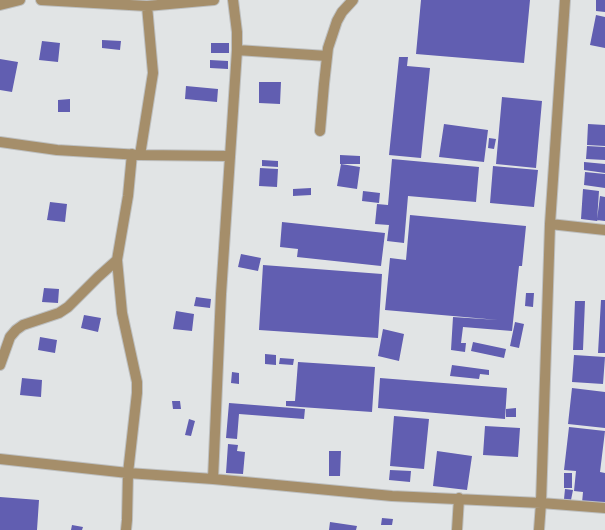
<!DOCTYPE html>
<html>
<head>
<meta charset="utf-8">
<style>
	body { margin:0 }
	canvas { display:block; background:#e1e4e5 }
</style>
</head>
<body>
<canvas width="605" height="530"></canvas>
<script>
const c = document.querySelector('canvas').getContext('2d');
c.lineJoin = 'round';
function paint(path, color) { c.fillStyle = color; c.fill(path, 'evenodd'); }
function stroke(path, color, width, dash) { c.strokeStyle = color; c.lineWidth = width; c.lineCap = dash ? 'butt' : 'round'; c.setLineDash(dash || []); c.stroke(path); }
paint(new Path2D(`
	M 421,0 L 530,0 L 524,63 L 416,54 Z
	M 596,0 L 605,0 L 605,12 L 596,11 Z
	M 596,15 L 605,17 L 605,48 L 590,45 Z
	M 102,40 L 121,41 L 120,50 L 102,48 Z
	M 42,41 L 60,43 L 58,62 L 39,60 Z
	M 211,43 L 229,43 L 229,53 L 211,53 Z
	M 399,57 L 408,57 L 407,66 L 430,68 L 421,158 L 389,155 Z
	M 0,59 L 18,62 L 12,92 L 0,90 Z
	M 210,60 L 228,61 L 228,69 L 210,68 Z
	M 259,82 L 281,82 L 280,104 L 259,103 Z
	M 186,86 L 218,89 L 217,102 L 185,99 Z
	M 502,97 L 542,101 L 536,168 L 496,164 Z
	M 70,99 L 70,112 L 58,112 L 58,100 Z
	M 444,124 L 488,130 L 484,162 L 439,157 Z
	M 588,124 L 605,125 L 605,146 L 587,145 Z
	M 489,138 L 496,139 L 494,149 L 488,148 Z
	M 587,146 L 605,147 L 605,160 L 586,159 Z
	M 340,155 L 360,156 L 360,164 L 340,164 Z
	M 392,159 L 479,167 L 476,202 L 408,196 L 404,243 L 387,241 L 389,225 L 375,224 L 377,204 L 388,205 Z
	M 262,160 L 278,161 L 278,167 L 262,166 Z
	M 584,162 L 605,164 L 605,173 L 584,170 Z
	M 341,164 L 360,167 L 357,189 L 337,186 Z
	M 493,166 L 538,170 L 534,207 L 490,203 Z
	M 260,168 L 278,169 L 277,187 L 259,186 Z
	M 585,172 L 605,174 L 605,188 L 584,185 Z
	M 311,188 L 311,195 L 293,196 L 293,189 Z
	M 583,189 L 599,191 L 597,221 L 581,219 Z
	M 363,191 L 380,193 L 379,203 L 362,201 Z
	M 600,196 L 605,197 L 605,221 L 597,220 Z
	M 50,202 L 67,204 L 65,222 L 47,220 Z
	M 410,215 L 526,226 L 522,266 L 519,266 L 512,331 L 463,327 L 461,343 L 466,343 L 465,352 L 451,350 L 453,317 L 498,320 L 385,310 L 390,258 L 406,260 Z
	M 282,222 L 385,233 L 381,266 L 297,257 L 298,249 L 280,247 Z
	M 241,254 L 261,258 L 258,271 L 238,267 Z
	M 263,265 L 382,274 L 378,338 L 259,330 Z
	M 44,288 L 59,289 L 58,303 L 42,302 Z
	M 526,293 L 534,293 L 533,307 L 525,306 Z
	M 196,297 L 211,299 L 210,308 L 194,306 Z
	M 601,300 L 605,300 L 605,353 L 598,353 Z
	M 575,301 L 585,301 L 583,350 L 573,350 Z
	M 176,311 L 194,314 L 192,331 L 173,329 Z
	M 84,315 L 101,318 L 98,332 L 81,328 Z
	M 515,322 L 524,324 L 519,348 L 510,346 Z
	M 383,329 L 404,334 L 399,361 L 378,356 Z
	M 40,337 L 57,340 L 55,353 L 38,350 Z
	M 473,342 L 506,349 L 504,358 L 471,351 Z
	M 265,354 L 276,355 L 276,365 L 265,364 Z
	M 574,355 L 605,357 L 603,384 L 572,382 Z
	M 280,358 L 294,359 L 293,365 L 279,364 Z
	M 298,362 L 375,367 L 372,412 L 286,406 L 286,401 L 295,401 Z
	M 452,365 L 489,370 L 489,375 L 480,374 L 479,379 L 450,376 Z
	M 232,372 L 239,373 L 239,384 L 231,383 Z
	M 22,378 L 42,380 L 41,397 L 20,395 Z
	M 380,378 L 507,388 L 505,419 L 378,408 Z
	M 572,388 L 605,392 L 605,428 L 568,424 Z
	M 172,401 L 180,401 L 181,409 L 173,409 Z
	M 229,403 L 305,409 L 304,419 L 239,414 L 237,439 L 226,438 Z
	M 516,408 L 516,417 L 506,417 L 506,409 Z
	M 394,416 L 429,419 L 424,469 L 390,466 Z
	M 189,419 L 195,421 L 191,436 L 185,435 Z
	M 485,426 L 520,428 L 518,457 L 483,455 Z
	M 569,427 L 605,431 L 600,472 L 605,473 L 605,506 L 582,503 L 583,492 L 574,491 L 576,471 L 564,470 Z
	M 228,444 L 238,445 L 237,451 L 245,452 L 243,474 L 226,473 Z
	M 329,451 L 341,451 L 340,476 L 329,476 Z
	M 437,451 L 472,456 L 467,490 L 433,486 Z
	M 390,470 L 411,471 L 410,482 L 389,480 Z
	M 564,473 L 572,473 L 572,488 L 564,488 Z
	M 565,489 L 573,490 L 571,500 L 564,499 Z
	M 0,497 L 39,500 L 37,530 L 0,530 Z
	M 382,518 L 393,519 L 392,525 L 381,525 Z
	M 330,522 L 357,526 L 356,530 L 329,530 Z
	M 72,525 L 83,527 L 82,530 L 71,530 Z`), '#615eb1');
const minor = new Path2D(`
	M 41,0 L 147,6 L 214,0
	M 0,5 L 20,0
	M 237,50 L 327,56
	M 320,131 L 324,84 L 328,48 L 337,21 L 342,12 L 353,0
	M 0,142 L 57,150 L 140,155 L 230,156
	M 140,155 L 153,73 L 147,6
	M 550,224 L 605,230
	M 0,365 L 10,337 L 16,330 L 23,325 L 59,313 L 68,307 L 98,277 L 117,260
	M 0,459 L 128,473 L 213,479 L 392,496 L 541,503 L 605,508
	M 213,479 L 221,294 L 237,50 L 237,32 L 233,0
	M 126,530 L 127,520 L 128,473 L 137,393 L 137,382 L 122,313 L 117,260 L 128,196 L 132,154
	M 457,530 L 459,498
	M 539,530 L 541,503 L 550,224 L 565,0`);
stroke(minor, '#bec0c1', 12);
stroke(minor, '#a58e6a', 10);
</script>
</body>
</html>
